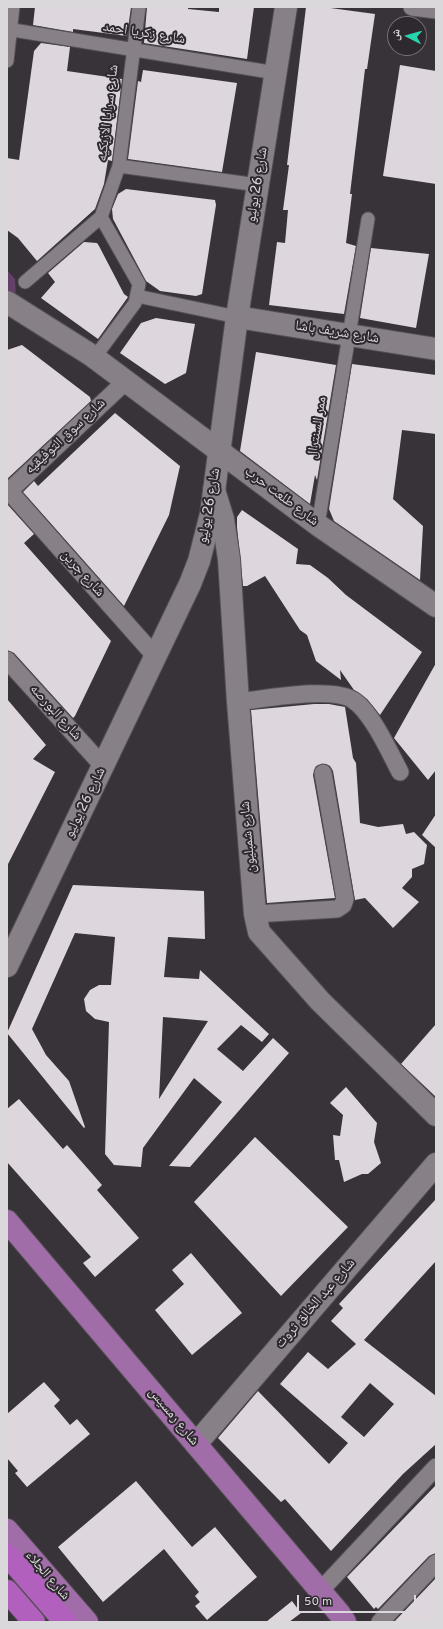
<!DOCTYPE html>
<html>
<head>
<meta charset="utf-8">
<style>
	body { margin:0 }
	#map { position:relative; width:443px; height:1629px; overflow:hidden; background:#383338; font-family:Overpass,"Noto Naskh Arabic",sans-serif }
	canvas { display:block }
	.frame { position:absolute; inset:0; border:8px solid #dbd8dc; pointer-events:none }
	.north { position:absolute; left:387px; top:16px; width:40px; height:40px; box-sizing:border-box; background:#2e292e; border:1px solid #736f74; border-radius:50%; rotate:276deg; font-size:11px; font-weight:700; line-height:16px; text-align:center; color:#dbd8dc }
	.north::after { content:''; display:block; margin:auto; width:14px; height:18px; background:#26d5ae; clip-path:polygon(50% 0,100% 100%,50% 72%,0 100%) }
	.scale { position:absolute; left:297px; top:1595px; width:119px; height:18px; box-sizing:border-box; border:2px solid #dbd8dc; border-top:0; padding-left:5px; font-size:12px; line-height:14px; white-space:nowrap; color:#dbd8dc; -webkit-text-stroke:3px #2e292e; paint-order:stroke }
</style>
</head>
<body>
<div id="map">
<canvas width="443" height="1629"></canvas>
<div class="frame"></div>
<div class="north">ش</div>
<div class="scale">50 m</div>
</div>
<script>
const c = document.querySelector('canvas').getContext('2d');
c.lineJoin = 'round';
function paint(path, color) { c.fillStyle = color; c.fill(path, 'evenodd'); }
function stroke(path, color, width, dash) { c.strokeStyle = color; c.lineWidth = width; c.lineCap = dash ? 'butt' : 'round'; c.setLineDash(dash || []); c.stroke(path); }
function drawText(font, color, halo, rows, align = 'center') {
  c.font = font + ' Overpass,"Noto Naskh Arabic",sans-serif'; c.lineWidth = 4; c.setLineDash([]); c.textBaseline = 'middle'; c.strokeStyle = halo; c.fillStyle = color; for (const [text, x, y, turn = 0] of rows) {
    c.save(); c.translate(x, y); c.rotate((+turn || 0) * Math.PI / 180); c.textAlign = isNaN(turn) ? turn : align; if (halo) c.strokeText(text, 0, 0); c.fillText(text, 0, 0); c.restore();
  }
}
paint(new Path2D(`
	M 7,270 L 15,279 L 16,296 L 7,292 Z`), '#634067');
paint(new Path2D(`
	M 35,7 L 131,7 L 127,36 L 73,29 L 73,32 L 33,25 Z
	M 147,7 L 188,7 L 188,9 L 219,12 L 219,7 L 254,7 L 247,59 L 144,43 Z
	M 306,7 L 323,7 L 375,14 L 367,69 L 365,69 L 350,194 L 352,194 L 346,243 L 356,246 L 344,314 L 269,305 L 277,242 L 285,243 L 288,210 L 283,210 L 289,165 L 287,165 Z
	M 41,43 L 70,47 L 67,71 L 122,79 L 112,161 L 108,160 L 104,184 L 95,209 L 37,261 L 18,238 L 7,230 L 7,158 L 19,160 L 34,51 Z
	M 400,65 L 436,71 L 436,184 L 383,176 Z
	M 143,70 L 237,83 L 222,172 L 128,159 L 138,81 L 141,82 Z
	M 126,189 L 215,200 L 216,205 L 202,294 L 196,296 L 160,291 L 146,281 L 113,219 L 112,209 L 118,194 Z
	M 84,242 L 97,243 L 99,246 L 124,294 L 128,297 L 98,339 L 41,298 L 55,282 L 48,273 Z
	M 371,248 L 429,254 L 416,328 L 360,318 Z
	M 156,318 L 195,324 L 186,373 L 165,384 L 120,353 L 141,323 Z
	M 22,345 L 90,397 L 91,401 L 7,479 L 7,350 Z
	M 256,352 L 336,365 L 317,480 L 315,475 L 310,504 L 240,451 Z
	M 352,364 L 436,375 L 436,434 L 402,430 L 393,499 L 423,526 L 420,580 L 334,521 L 329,509 Z
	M 115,413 L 180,466 L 169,515 L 124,606 L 23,492 L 34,481 L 38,486 Z
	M 7,504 L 34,534 L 24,543 L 111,641 L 75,716 L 73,718 L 14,653 L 7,650 Z
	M 242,510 L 298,549 L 296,564 L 310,565 L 328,578 L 346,595 L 422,652 L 380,715 L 367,699 L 354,690 L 340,670 L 341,680 L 316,661 L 307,635 L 300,630 L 265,576 L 247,586 L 243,586 L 237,527 L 237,517 Z
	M 436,663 L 436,770 L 428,780 L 394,738 Z
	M 7,699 L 46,745 L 33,759 L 55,772 L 7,866 Z
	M 314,704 L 329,704 L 345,707 L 353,758 L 356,763 L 360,823 L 378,827 L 403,824 L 406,834 L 414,832 L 427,845 L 424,864 L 412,869 L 412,877 L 402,888 L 419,902 L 393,928 L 365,898 L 355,900 L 333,771 L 330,766 L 326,764 L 316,766 L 313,775 L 335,898 L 267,903 L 251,710 Z
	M 436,814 L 436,848 L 422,835 Z
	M 73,885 L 204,891 L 205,939 L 168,937 L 164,977 L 199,979 L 200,970 L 269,1034 L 262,1042 L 241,1025 L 217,1049 L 243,1071 L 273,1038 L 289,1053 L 190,1167 L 169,1166 L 222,1102 L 194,1078 L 143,1148 L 141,1167 L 114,1165 L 105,1154 L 109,1022 L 95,1019 L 86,1011 L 84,999 L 90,990 L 99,985 L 111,985 L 115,937 L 75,933 L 32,1029 L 46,1055 L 69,1081 L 85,1127 L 84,1128 L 7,1033 ZM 163,1017 L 208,1021 L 159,1099 Z
	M 436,1024 L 436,1097 L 401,1064 Z
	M 346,1087 L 377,1123 L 374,1142 L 381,1163 L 368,1174 L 362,1174 L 344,1182 L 339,1160 L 335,1160 L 333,1135 L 340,1136 L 343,1115 L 330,1103 Z
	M 19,1099 L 63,1149 L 67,1145 L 102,1185 L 97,1190 L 139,1238 L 95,1277 L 83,1263 L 91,1257 L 7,1162 L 7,1109 Z
	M 255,1137 L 348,1227 L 281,1296 L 194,1202 Z
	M 436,1199 L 436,1261 L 364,1340 L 436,1396 L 436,1444 L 403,1474 L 331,1551 L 285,1499 L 281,1502 L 218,1438 L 258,1391 L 329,1464 L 348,1443 L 280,1384 L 308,1352 L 328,1369 L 356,1344 L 331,1321 L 343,1308 L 339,1304 ZM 370,1383 L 394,1404 L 364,1437 L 341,1417 Z
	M 191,1253 L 242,1313 L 192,1355 L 155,1310 L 184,1284 L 172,1270 Z
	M 44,1382 L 60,1400 L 54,1406 L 70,1425 L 77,1419 L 90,1434 L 27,1487 L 15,1473 L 18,1471 L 7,1458 L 7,1414 Z
	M 136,1481 L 192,1547 L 215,1527 L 257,1577 L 207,1620 L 195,1606 L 200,1602 L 195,1596 L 199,1592 L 164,1549 L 103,1602 L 58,1547 Z
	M 436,1485 L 436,1553 L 429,1556 L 378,1609 L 376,1607 L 374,1609 L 347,1577 Z
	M 436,1578 L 436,1622 L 394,1622 Z
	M 292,1601 L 301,1613 L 289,1622 L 266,1622 Z`), '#ddd6dd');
const pedestrian = new Path2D(`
	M 7,29 L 276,73
	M 7,61 L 13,7
	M 119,166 L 258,185
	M 25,282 L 101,217 L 119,166 L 139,7
	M 137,296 L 237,317
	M 95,357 L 135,303 L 139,284 L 101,217
	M 318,525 L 368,219`);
const minor = new Path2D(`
	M 412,7 L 436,10
	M 9,491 L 156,657
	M 7,493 L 126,381
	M 7,660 L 104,767
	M 238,702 C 265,699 331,686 353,700 C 371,711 390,753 400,772
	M 255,914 L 337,909 L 343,905 L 345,899 L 323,773
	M 320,1591 L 436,1467
	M 380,1622 L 436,1563`);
const tertiary = new Path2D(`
	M 7,302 L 91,355 L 318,525 L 436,606
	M 237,317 L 436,349
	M 214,490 L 223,519 L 229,559 L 238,702 L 255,914 L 259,932 L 320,1001 L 436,1115
	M 196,1444 L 436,1164`);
const secondary = new Path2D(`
	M 7,966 L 190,584 L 199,561 L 211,514 L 237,317 L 286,7`);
const primary = new Path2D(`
	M 7,1221 L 339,1613 L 345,1622
	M 7,1530 L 87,1622`);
const motorway = new Path2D(`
	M 7,1555 L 65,1622
	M 7,1591 L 34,1622`);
stroke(pedestrian, '#545055', 15);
stroke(minor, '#545055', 19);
stroke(tertiary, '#545055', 24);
stroke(secondary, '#545055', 24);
stroke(primary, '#545055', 24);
stroke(motorway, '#545055', 24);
stroke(pedestrian, '#878187', 13);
stroke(minor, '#878187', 17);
stroke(tertiary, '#878187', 22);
stroke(secondary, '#878187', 22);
stroke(primary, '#a16da8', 22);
stroke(motorway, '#b260be', 22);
drawText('14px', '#dbd8dc', '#2e292e', [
	["شارع زكريا احمد",144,34,9],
	["شارع سرايا الازبكيه",109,113,-83],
	["شارع 26 يوليو",258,185,-81],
	["شارع شريف باشا",337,333,9],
	["ممر السنترال",318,428,-81],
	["شارع سوق التوفيقيه",66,437,-43],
	["شارع طلعت حرب",281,497,37],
	["شارع 26 يوليو",210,506,-80],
	["شارع جرين",82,574,48],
	["شارع البورصه",55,713,48],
	["شارع 26 يوليو",86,803,-64],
	["شارع شمبليون",249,837,-95],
	["شارع عبد الخالق ثروت",316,1304,-49],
	["شارع رمسيس",173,1417,50],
	["شارع الجلاء",47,1576,49]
]);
</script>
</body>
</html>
